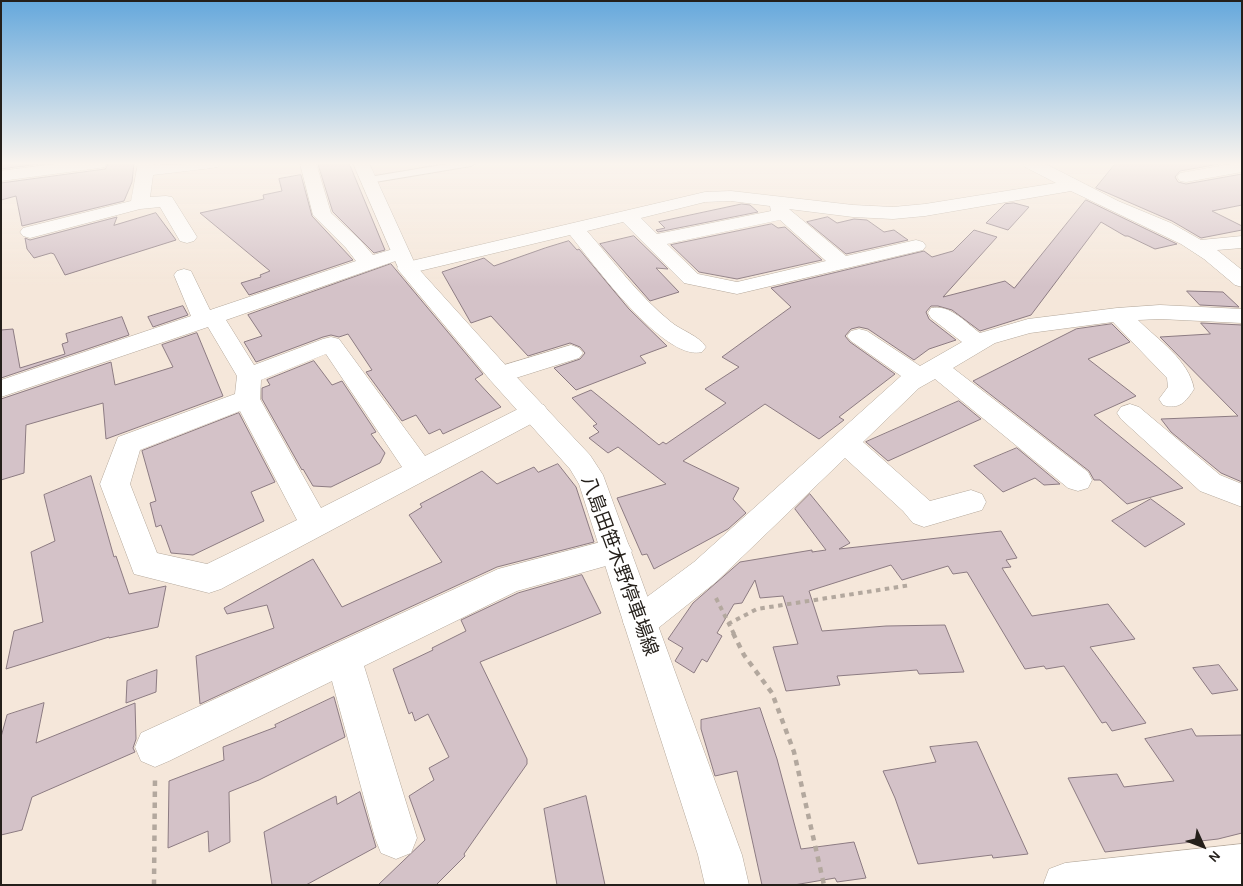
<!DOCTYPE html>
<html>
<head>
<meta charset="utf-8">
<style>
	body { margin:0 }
	#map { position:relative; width:1243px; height:886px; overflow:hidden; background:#f5e7da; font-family:Karla,sans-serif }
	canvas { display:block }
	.frame { position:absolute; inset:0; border:2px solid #241f1a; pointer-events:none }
	.north { position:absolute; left:1178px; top:821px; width:50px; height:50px; -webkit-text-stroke:4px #fff; paint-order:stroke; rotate:133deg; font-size:14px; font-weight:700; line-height:20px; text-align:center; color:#241f1a }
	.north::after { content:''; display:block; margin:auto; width:18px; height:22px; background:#241f1a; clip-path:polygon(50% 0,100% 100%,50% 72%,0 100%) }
</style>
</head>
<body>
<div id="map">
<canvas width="1243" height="886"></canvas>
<div class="frame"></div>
<div class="north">N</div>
</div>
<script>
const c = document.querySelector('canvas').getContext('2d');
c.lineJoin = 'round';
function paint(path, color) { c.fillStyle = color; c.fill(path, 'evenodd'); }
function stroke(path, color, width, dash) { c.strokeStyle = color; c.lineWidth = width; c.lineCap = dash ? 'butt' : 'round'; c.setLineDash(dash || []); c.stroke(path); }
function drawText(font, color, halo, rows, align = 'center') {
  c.font = font + ' Karla,"Noto Sans JP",sans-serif'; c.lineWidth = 5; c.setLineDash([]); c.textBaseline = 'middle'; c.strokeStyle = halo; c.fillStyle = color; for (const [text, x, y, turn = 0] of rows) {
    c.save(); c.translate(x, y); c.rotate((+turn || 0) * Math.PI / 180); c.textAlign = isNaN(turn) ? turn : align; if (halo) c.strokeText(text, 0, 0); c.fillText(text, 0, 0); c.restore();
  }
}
const building = new Path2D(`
	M 1,163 L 47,163 L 1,169 Z
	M 109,163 L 134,163 L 132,182 L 124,201 L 22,226 L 16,196 L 1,200 L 1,183 L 105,169 Z
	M 318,163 L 349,163 L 385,250 L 374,253 L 333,212 Z
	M 1116,163 L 1225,163 L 1180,171 L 1175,177 L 1178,182 L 1186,184 L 1242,174 L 1242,205 L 1212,211 L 1242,226 L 1242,230 L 1201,238 L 1172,221 L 1096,188 Z
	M 301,175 L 312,216 L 353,260 L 249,295 L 241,283 L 261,277 L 260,275 L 270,271 L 200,213 L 264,199 L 263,195 L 282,191 L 279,179 Z
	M 1086,200 L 1177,244 L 1155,249 L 1128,236 L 1125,236 L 1101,222 L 1031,315 L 980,331 L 952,310 L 938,306 L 931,306 L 926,312 L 929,319 L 956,340 L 929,349 L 914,360 L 868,329 L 859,327 L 851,329 L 845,336 L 850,342 L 895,374 L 839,417 L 844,420 L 819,439 L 765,404 L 683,461 L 739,488 L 733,499 L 746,513 L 728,529 L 654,569 L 647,554 L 642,555 L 617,498 L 666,484 L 618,447 L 608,453 L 589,438 L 599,432 L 593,426 L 597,424 L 572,398 L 591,390 L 659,445 L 663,442 L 666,444 L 726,403 L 705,389 L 739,367 L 722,357 L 791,307 L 771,288 L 924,251 L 932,257 L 953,251 L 974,230 L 997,237 L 943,297 L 1005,281 L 1014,288 Z
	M 1014,203 L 1029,207 L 1008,230 L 986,223 L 1005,204 Z
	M 742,204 L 750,205 L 758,212 L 658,232 L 656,230 L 665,228 L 659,222 Z
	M 156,213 L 176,240 L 65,275 L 54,254 L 51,253 L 34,258 L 27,249 L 25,238 L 30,240 L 117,217 L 114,225 Z
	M 828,217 L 837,223 L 854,219 L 867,220 L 884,232 L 894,230 L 908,240 L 846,254 L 807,222 Z
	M 772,224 L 778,228 L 785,227 L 822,260 L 737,279 L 699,272 L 671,245 Z
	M 634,236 L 668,269 L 656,268 L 679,292 L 650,301 L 600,244 Z
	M 569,241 L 577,250 L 579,249 L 629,309 L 667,346 L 640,356 L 646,363 L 576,390 L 554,368 L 580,359 L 585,353 L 580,347 L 570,343 L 528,356 L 491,316 L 471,323 L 442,272 L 484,258 L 494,266 L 545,248 Z
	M 391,264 L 483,374 L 475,379 L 501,407 L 443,434 L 440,429 L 429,434 L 416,415 L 402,421 L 366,372 L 372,370 L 348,334 L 339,337 L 331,335 L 323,337 L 256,362 L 244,342 L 262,336 L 248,315 Z
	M 1187,291 L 1223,292 L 1239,307 L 1200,305 Z
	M 183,306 L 188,315 L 153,327 L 148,317 Z
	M 122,317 L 129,335 L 1,378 L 1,330 L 13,329 L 20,368 L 65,354 L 62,344 L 68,342 L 66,334 Z
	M 1201,323 L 1242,325 L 1242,482 L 1221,473 L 1171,432 L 1161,419 L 1238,416 L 1160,337 L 1210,334 Z
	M 1112,324 L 1130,342 L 1088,359 L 1136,396 L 1094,415 L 1183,488 L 1127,504 L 1100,480 L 1094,480 L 1089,471 L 973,381 L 1076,329 Z
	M 197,333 L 223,396 L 106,439 L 103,403 L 26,425 L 24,473 L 1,480 L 1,399 L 111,362 L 115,385 L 173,367 L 162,345 Z
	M 314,361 L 332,385 L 342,381 L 376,432 L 371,434 L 385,453 L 380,463 L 331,487 L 313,486 L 303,469 L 302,470 L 262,399 L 262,388 L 270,385 L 267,380 Z
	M 959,401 L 981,419 L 888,461 L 866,442 Z
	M 239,413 L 275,482 L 251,492 L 264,521 L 193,555 L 171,553 L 161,525 L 156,527 L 150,503 L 156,501 L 142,451 Z
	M 1017,448 L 1060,484 L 1044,485 L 1035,478 L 1003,492 L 974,466 Z
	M 558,464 L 576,487 L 594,542 L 497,567 L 200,704 L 196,656 L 274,628 L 267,605 L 227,614 L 224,608 L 313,559 L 342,607 L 384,588 L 442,562 L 409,515 L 422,507 L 420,504 L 482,471 L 497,484 L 534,467 L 538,472 Z
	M 91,476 L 114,557 L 116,556 L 129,594 L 166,586 L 158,627 L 109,638 L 109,637 L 6,669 L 14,631 L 43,622 L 31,552 L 55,541 L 44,495 Z
	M 810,494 L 850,543 L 839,549 L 1001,531 L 1017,558 L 1006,560 L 1011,567 L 1002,568 L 1032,616 L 1108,604 L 1135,639 L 1090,647 L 1146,723 L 1112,731 L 1106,722 L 1102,723 L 1064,666 L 1046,669 L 1044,666 L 1025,669 L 967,572 L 953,574 L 948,566 L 902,580 L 891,565 L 809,591 L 822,631 L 886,626 L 945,625 L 964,672 L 919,674 L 917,670 L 837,676 L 840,685 L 786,691 L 773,647 L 798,644 L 783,596 L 760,598 L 755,580 L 742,603 L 734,604 L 717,633 L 722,636 L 707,662 L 702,659 L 694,673 L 675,661 L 683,648 L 668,639 L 693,603 L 740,562 L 812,550 L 812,552 L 826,550 L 795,509 Z
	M 1151,499 L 1185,524 L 1145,547 L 1112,521 Z
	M 582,575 L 601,613 L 480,662 L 527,759 L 527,764 L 464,854 L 465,856 L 436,885 L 378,885 L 425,840 L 409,796 L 434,780 L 429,768 L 449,757 L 428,714 L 415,721 L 412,712 L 409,714 L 393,669 L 433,650 L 432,648 L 466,631 L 461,620 L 518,593 Z
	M 1219,665 L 1238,690 L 1212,694 L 1193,668 Z
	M 157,670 L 156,692 L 126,703 L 127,681 Z
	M 334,697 L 345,737 L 259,780 L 229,792 L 230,842 L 209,852 L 208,831 L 168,848 L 169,781 L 224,760 L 223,747 L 276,727 L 275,725 Z
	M 44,703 L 36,743 L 135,703 L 136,739 L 133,748 L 135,752 L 32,797 L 22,830 L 1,835 L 1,737 L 7,715 Z
	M 760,708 L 777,759 L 801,849 L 854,842 L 866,878 L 837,882 L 835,878 L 794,885 L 762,885 L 737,771 L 715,776 L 701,729 L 701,720 Z
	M 1192,729 L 1196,736 L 1242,735 L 1242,833 L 1218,839 L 1105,852 L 1068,778 L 1117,774 L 1124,787 L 1174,781 L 1145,739 Z
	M 977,742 L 1028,854 L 993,858 L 992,855 L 918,864 L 895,798 L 883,771 L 936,762 L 930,747 Z
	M 360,792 L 376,847 L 306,885 L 272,885 L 264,832 L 336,796 L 337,804 Z
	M 586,796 L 605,885 L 557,885 L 544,809 Z`);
paint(building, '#d4c2c8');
stroke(building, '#8c7b82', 1);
const service = new Path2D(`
	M 453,163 L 476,163 L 471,166 L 369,183 L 364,180 L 369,177 Z`);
const minor = new Path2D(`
	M 61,163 L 107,163 L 105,167 L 99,168 L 1,181 L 1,171 Z
	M 138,163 L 154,163 L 154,165 L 220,163 L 218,167 L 212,168 L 153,175 L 150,197 L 166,196 L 172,197 L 197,237 L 194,241 L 187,243 L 180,241 L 160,207 L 140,209 L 30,238 L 23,236 L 20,232 L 23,228 L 131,201 Z
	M 300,163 L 316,163 L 331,213 L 360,240 L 373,255 L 400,247 L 407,249 L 410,253 L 407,257 L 226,320 L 254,365 L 323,339 L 331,337 L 339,339 L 425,456 L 526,405 L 535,402 L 544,405 L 548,411 L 544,417 L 221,589 L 209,593 L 134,574 L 100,484 L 118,437 L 235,394 L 237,376 L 208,327 L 1,397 L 1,380 L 191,316 L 174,275 L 177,271 L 184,269 L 191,271 L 210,310 L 356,261 L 346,248 L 313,215 ZM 326,354 L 402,467 L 321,508 L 260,399 L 261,380 ZM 240,411 L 297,520 L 207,564 L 157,553 L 130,484 L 140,450 Z
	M 1023,163 L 1044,163 L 1118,201 L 1171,223 L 1201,240 L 1242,236 L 1242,248 L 1217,250 L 1242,270 L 1242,287 L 1235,285 L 1204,259 L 1181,244 L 1071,191 L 925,216 L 893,219 L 853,217 L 789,209 L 846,256 L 916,240 L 923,242 L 926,246 L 923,250 L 737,294 L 684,283 L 623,222 L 587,231 C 614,262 639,296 671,322 C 682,331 698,335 706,347 L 702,352 C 664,362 593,263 570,235 L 407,274 L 400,272 L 397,268 L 400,264 L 407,262 L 705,192 L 731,191 L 853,205 L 893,207 L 925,204 L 1056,183 L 1025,167 ZM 731,201 L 770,206 L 771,211 L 657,234 L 641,218 L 705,202 ZM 780,220 L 826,261 L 737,282 L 698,274 L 667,244 Z
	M 1236,163 L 1242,163 L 1242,172 L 1186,182 L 1180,181 L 1177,177 L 1180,173 L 1186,172 Z
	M 1160,305 L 1242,309 L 1242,323 L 1160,319 L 1138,320 C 1158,340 1189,360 1194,389 C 1186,402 1179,410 1163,405 L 1159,399 L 1168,387 L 1167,378 L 1113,322 L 1030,333 L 995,343 L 953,368 L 1088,472 L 1092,480 L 1088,488 L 1078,491 L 1068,488 L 935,379 L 919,388 L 863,442 L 930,501 L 971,490 L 982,494 L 986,502 L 982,510 L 924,527 L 913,523 L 903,511 L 845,458 L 716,582 L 652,633 L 640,638 L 628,633 L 623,622 L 628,611 L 694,562 L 901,376 L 851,341 L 847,336 L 851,331 L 859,329 L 867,331 L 920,366 L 962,342 L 931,318 L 928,313 L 931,308 C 950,304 965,322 980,333 L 1028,319 L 1117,308 Z
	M 571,345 L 579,348 L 583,353 L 579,358 L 500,383 L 491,381 L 488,375 L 491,369 Z
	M 1130,404 L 1139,407 L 1220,475 L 1242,484 L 1242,507 L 1200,491 L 1121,419 L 1117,413 L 1121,407 Z
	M 616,538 L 627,542 L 632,551 L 627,560 L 517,591 L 364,666 L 417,838 L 411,853 L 396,859 L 381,853 L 375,838 L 332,681 L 169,761 L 155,767 L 141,761 L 135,747 L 141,733 L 498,569 Z`);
const secondary = new Path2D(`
	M 353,163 L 369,163 L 416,266 L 509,369 L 590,455 L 603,475 L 742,855 L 749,885 L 705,885 L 698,855 L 579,484 L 570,469 L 491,381 L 400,272 Z
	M 1242,844 L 1242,885 L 1043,885 L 1049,869 L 1065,863 Z`);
stroke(service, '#b4a89b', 2);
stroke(minor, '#b4a89b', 1);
stroke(secondary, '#b4a89b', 1);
stroke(new Path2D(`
	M 716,598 L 734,634
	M 728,624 L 757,609 L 911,585`), '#b3a89e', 4, [4.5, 4.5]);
stroke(new Path2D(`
	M 733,633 L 744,655 L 772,693 L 794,752 L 824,885
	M 154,885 L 155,778`), '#b3a89e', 4.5, [5.5, 5.5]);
paint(service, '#fff');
paint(minor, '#fff');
paint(secondary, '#fff');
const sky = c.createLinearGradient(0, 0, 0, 287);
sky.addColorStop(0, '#65a8dc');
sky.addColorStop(0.57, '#faf4ee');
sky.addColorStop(1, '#faf4ee00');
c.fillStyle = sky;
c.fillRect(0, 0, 1243, 287);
drawText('19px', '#241f1a', '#fff', [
	["八島田笹木野停車場線",619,566,70]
]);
</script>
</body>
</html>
